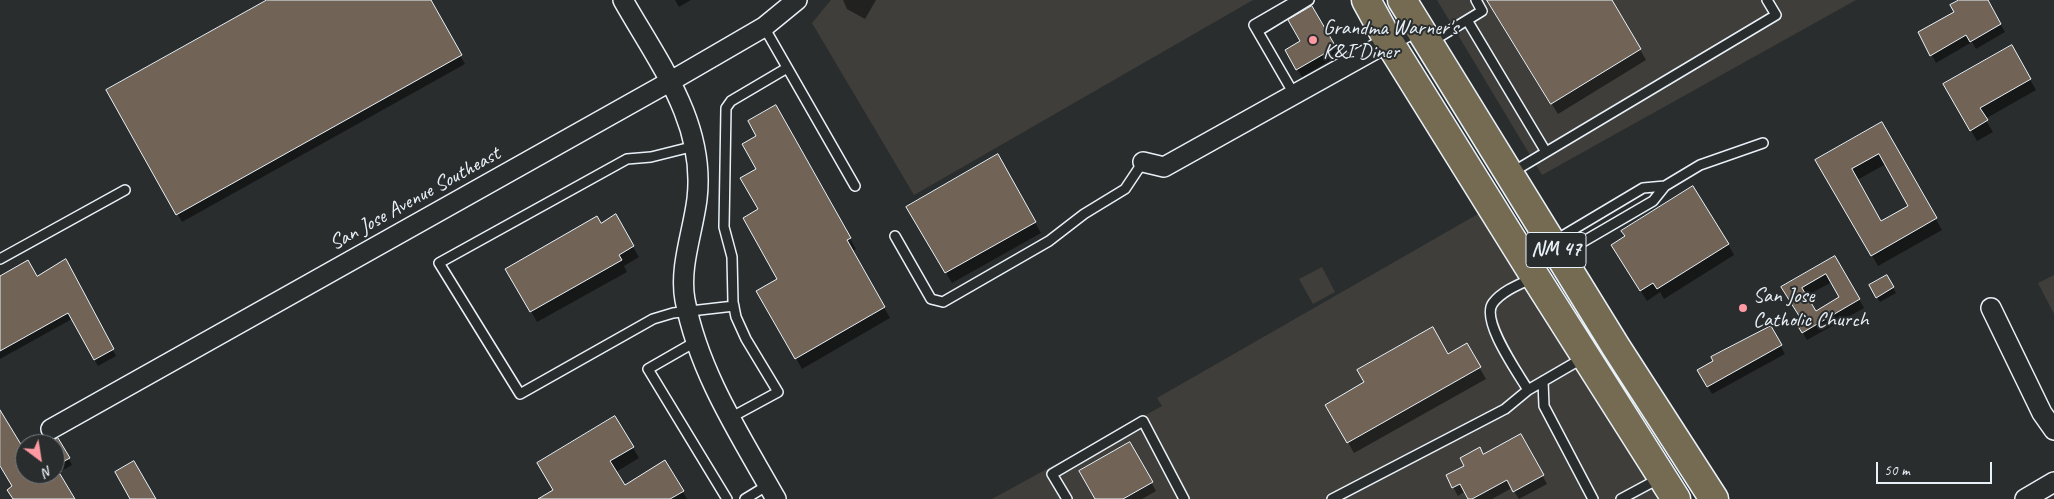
<!DOCTYPE html>
<html>
<head>
<meta charset="utf-8">
<style>
	body { margin:0 }
	#map { position:relative; width:2054px; height:499px; overflow:hidden; background:#2a2d2e; font-family:Caveat,sans-serif }
	canvas { display:block }
	.north { position:absolute; left:15px; top:434px; width:50px; height:50px; box-sizing:border-box; background:#2a2d2e; border:1px solid #767b7f; border-radius:50%; rotate:149deg; font-size:14px; font-weight:700; line-height:20px; text-align:center; color:#e8f1f8 }
	.north::after { content:''; display:block; margin:auto; width:18px; height:22px; background:#ff9aa2; clip-path:polygon(50% 0,100% 100%,50% 72%,0 100%) }
	.scale { position:absolute; left:1876px; top:462px; width:116px; height:22px; box-sizing:border-box; border:2px solid #e8f1f8; border-top:0; padding-left:6px; font-size:15px; line-height:18px; white-space:nowrap; color:#e8f1f8; -webkit-text-stroke:4px #2a2d2e; paint-order:stroke }
</style>
</head>
<body>
<div id="map">
<canvas width="2054" height="499"></canvas>
<div class="north">N</div>
<div class="scale">50 m</div>
</div>
<script>
const c = document.querySelector('canvas').getContext('2d');
c.lineJoin = 'round';
function paint(path, color) { c.fillStyle = color; c.fill(path, 'evenodd'); }
function stroke(path, color, width, dash) { c.strokeStyle = color; c.lineWidth = width; c.lineCap = dash ? 'butt' : 'round'; c.setLineDash(dash || []); c.stroke(path); }
function drawText(font, color, halo, rows, align = 'center') {
  c.font = font + ' Caveat,sans-serif'; c.lineWidth = 4; c.setLineDash([]); c.textBaseline = 'middle'; c.strokeStyle = halo; c.fillStyle = color; for (const [text, x, y, turn = 0] of rows) {
    c.save(); c.translate(x, y); c.rotate((+turn || 0) * Math.PI / 180); c.textAlign = isNaN(turn) ? turn : align; if (halo) c.strokeText(text, 0, 0); c.fillText(text, 0, 0); c.restore();
  }
}
paint(new Path2D(`
	M 831,0 L 1253,0 L 914,195 L 812,23 Z
	M 1437,0 L 1856,0 L 1542,175 Z
	M 1478,214 L 1659,499 L 992,499 L 1162,406 L 1157,398 Z
	M 1322,267 L 1335,292 L 1313,304 L 1299,279 Z
	M 2054,275 L 2054,314 L 2038,283 Z`), '#3f3e3a');
paint(new Path2D(`
	M 270,0 L 429,0 L 465,64 L 182,222 L 108,91 Z
	M 675,0 L 691,0 L 679,7 Z
	M 843,0 L 876,0 L 865,19 L 847,9 Z
	M 1488,0 L 1611,0 L 1646,60 L 1558,114 Z
	M 1962,0 L 1986,0 L 2005,32 L 1976,49 L 1972,42 L 1936,63 L 1920,33 L 1955,12 Z
	M 1311,8 L 1339,55 L 1302,77 L 1286,51 L 1301,41 Z
	M 2011,47 L 2036,90 L 1985,119 L 1993,132 L 1977,141 L 1945,85 Z
	M 775,107 L 856,249 L 852,251 L 890,318 L 802,369 L 758,291 L 778,280 L 760,210 L 757,170 L 758,137 Z
	M 1882,124 L 1942,230 L 1878,266 L 1817,161 ZM 1886,164 L 1910,206 L 1881,222 L 1857,180 Z
	M 997,156 L 1041,233 L 952,283 L 908,207 Z
	M 615,216 L 639,257 L 624,266 L 627,272 L 537,322 L 507,269 Z
	M 1728,244 L 1734,255 L 1664,299 L 1660,292 L 1647,301 L 1619,256 Z
	M 1835,257 L 1864,308 L 1807,340 L 1797,323 L 1803,320 L 1787,295 ZM 1832,282 L 1841,298 L 1815,312 L 1806,296 Z
	M 65,261 L 116,356 L 98,366 L 72,319 L 0,359 L 0,277 L 36,277 Z
	M 1886,276 L 1896,293 L 1880,302 L 1870,285 Z
	M 1770,328 L 1785,354 L 1712,394 L 1699,371 Z
	M 1466,345 L 1486,379 L 1354,453 L 1327,405 L 1366,383 L 1447,355 Z
	M 0,412 L 25,454 L 25,474 L 55,474 L 55,445 L 60,442 L 72,465 L 58,473 L 74,499 L 14,499 L 14,487 L 2,468 L 0,469 Z
	M 615,417 L 639,458 L 616,472 L 625,486 L 665,462 L 687,499 L 540,499 L 554,491 Z
	M 1520,436 L 1547,484 L 1519,499 L 1512,488 L 1492,499 L 1470,499 L 1465,491 L 1458,496 L 1453,487 L 1484,456 Z
	M 1129,444 L 1156,491 L 1142,499 L 1097,499 Z`), '#0007');
const building = new Path2D(`
	M 267,0 L 431,0 L 462,55 L 176,215 L 106,90 Z
	M 1487,0 L 1612,0 L 1641,49 L 1551,104 Z
	M 1959,0 L 1988,0 L 2001,24 L 1970,42 L 1966,35 L 1930,56 L 1918,32 L 1954,12 L 1950,5 Z
	M 1312,6 L 1336,47 L 1296,70 L 1285,50 L 1300,41 L 1288,20 Z
	M 2012,45 L 2031,79 L 1980,108 L 1988,120 L 1970,131 L 1943,84 Z
	M 776,105 L 851,238 L 847,240 L 885,307 L 795,359 L 756,291 L 777,279 L 743,218 L 758,209 L 740,178 L 756,169 L 742,144 L 756,136 L 748,121 Z
	M 1882,122 L 1937,218 L 1871,256 L 1815,160 ZM 1879,154 L 1908,206 L 1881,221 L 1852,169 Z
	M 998,154 L 1036,222 L 945,273 L 906,207 Z
	M 1693,186 L 1729,244 L 1657,289 L 1653,283 L 1640,291 L 1611,245 L 1625,236 L 1621,231 Z
	M 616,214 L 634,246 L 619,255 L 622,260 L 530,312 L 505,269 L 597,216 L 601,223 Z
	M 1835,256 L 1860,299 L 1802,333 L 1796,323 L 1801,319 L 1781,287 ZM 1826,274 L 1839,297 L 1816,311 L 1802,288 Z
	M 66,259 L 114,349 L 94,360 L 68,313 L 0,351 L 0,276 L 28,260 L 37,276 Z
	M 1887,275 L 1894,287 L 1876,298 L 1869,285 Z
	M 1771,326 L 1782,345 L 1707,387 L 1697,370 L 1713,361 L 1711,357 Z
	M 1433,327 L 1448,354 L 1467,343 L 1481,367 L 1347,443 L 1325,405 L 1364,382 L 1357,370 Z
	M 0,410 L 25,451 L 25,474 L 60,474 L 75,499 L 13,499 L 7,490 L 12,486 L 0,466 Z
	M 615,416 L 634,447 L 610,461 L 625,485 L 665,460 L 684,491 L 670,499 L 538,499 L 553,490 L 537,463 Z
	M 1521,434 L 1544,475 L 1513,492 L 1507,480 L 1472,499 L 1468,499 L 1460,484 L 1452,488 L 1446,475 L 1464,466 L 1460,458 L 1480,447 L 1483,454 Z
	M 58,438 L 70,458 L 55,466 L 55,439 Z
	M 1130,442 L 1153,482 L 1123,499 L 1095,499 L 1079,471 Z
	M 134,461 L 156,499 L 130,499 L 115,472 Z`);
paint(building, '#716457');
stroke(building, '#e8f1f8', 1);
const service = new Path2D(`
	M 1467,20 L 1546,152
	M 764,27 L 855,186
	M 1258,31 L 1309,0
	M 1431,42 L 1482,11 L 1476,0
	M 1294,94 L 1254,25 L 1297,0
	M 695,146 L 651,157 L 627,159 L 439,263 L 520,394 L 653,319 L 673,313 L 734,306
	M 1511,173 L 1776,15 L 1767,0
	M 1665,186 L 1700,165 L 1763,143
	M 895,236 L 931,299 L 943,302 L 1049,241 L 1084,214 L 1125,189 L 1143,162
	M 1554,241 L 1643,188 L 1665,186 L 1653,201 L 1562,254
	M 0,259 L 125,190
	M 695,342 L 648,369 L 727,499
	M 1543,381 L 1544,406 L 1593,499
	M 1528,390 C 1518,373 1480,320 1493,303 C 1502,291 1520,284 1533,278
	M 730,418 L 778,392 L 746,339 L 736,317 L 733,302 L 732,257 L 724,227 L 726,108 L 731,101 L 787,68
	M 745,499 L 768,485
	M 1067,499 L 1052,474 L 1143,421 L 1184,499
	M 1332,499 L 1505,409 L 1528,390 L 1583,358
	M 1621,499 L 1660,478`);
const minor = new Path2D(`
	M 623,0 C 658,62 706,123 697,199 C 693,232 679,267 685,300 C 699,373 740,435 776,499
	M 1143,162 L 1164,167 L 1417,26
	M 1991,308 L 2042,413 L 2054,430
	M 51,429 L 671,81 L 764,27 L 797,0
	M 2025,499 L 2054,482`);
const primary = new Path2D(`
	M 1366,0 L 1389,42 L 1529,267 L 1676,499
	M 1402,0 L 1616,347 L 1714,499`);
stroke(service, '#e8f1f8', 12);
stroke(minor, '#e8f1f8', 22);
stroke(primary, '#e8f1f8', 31);
stroke(service, '#2a2d2e', 9);
stroke(minor, '#2a2d2e', 19);
stroke(primary, '#746b52', 28);
for (const [x, y, r, color] of [
	[1313,40,5,"#ff9aa2"],
	[1743,308,5,"#ff9aa2"]
]) { const dot = new Path2D(); dot.arc(x, y, r, 0, 2 * Math.PI); c.fillStyle = color; c.fill(dot); stroke(dot, '#2a2d2e', 2); }
for (const [x, y, w] of [
	[1556,250,60]
]) { const box = new Path2D(); box.roundRect(x - w / 2, y - 17.5, w, 35, 4); c.fillStyle = '#2a2d2e'; c.fill(box); stroke(box, '#e8f1f8', 1); }
drawText('bold 20px', '#e8f1f8', null, [
	["NM 47",1556,250]
]);
drawText('21px', '#e8f1f8', '#2a2d2e', [
	["Grandma Warner's",1323,28],
	["K&I Diner",1323,52],
	["San Jose",1753,296],
	["Catholic Church",1753,320]
], 'left');
drawText('21px', '#e8f1f8', '#2a2d2e', [
	["San Jose Avenue Southeast",415,199,-29]
]);
</script>
</body>
</html>
